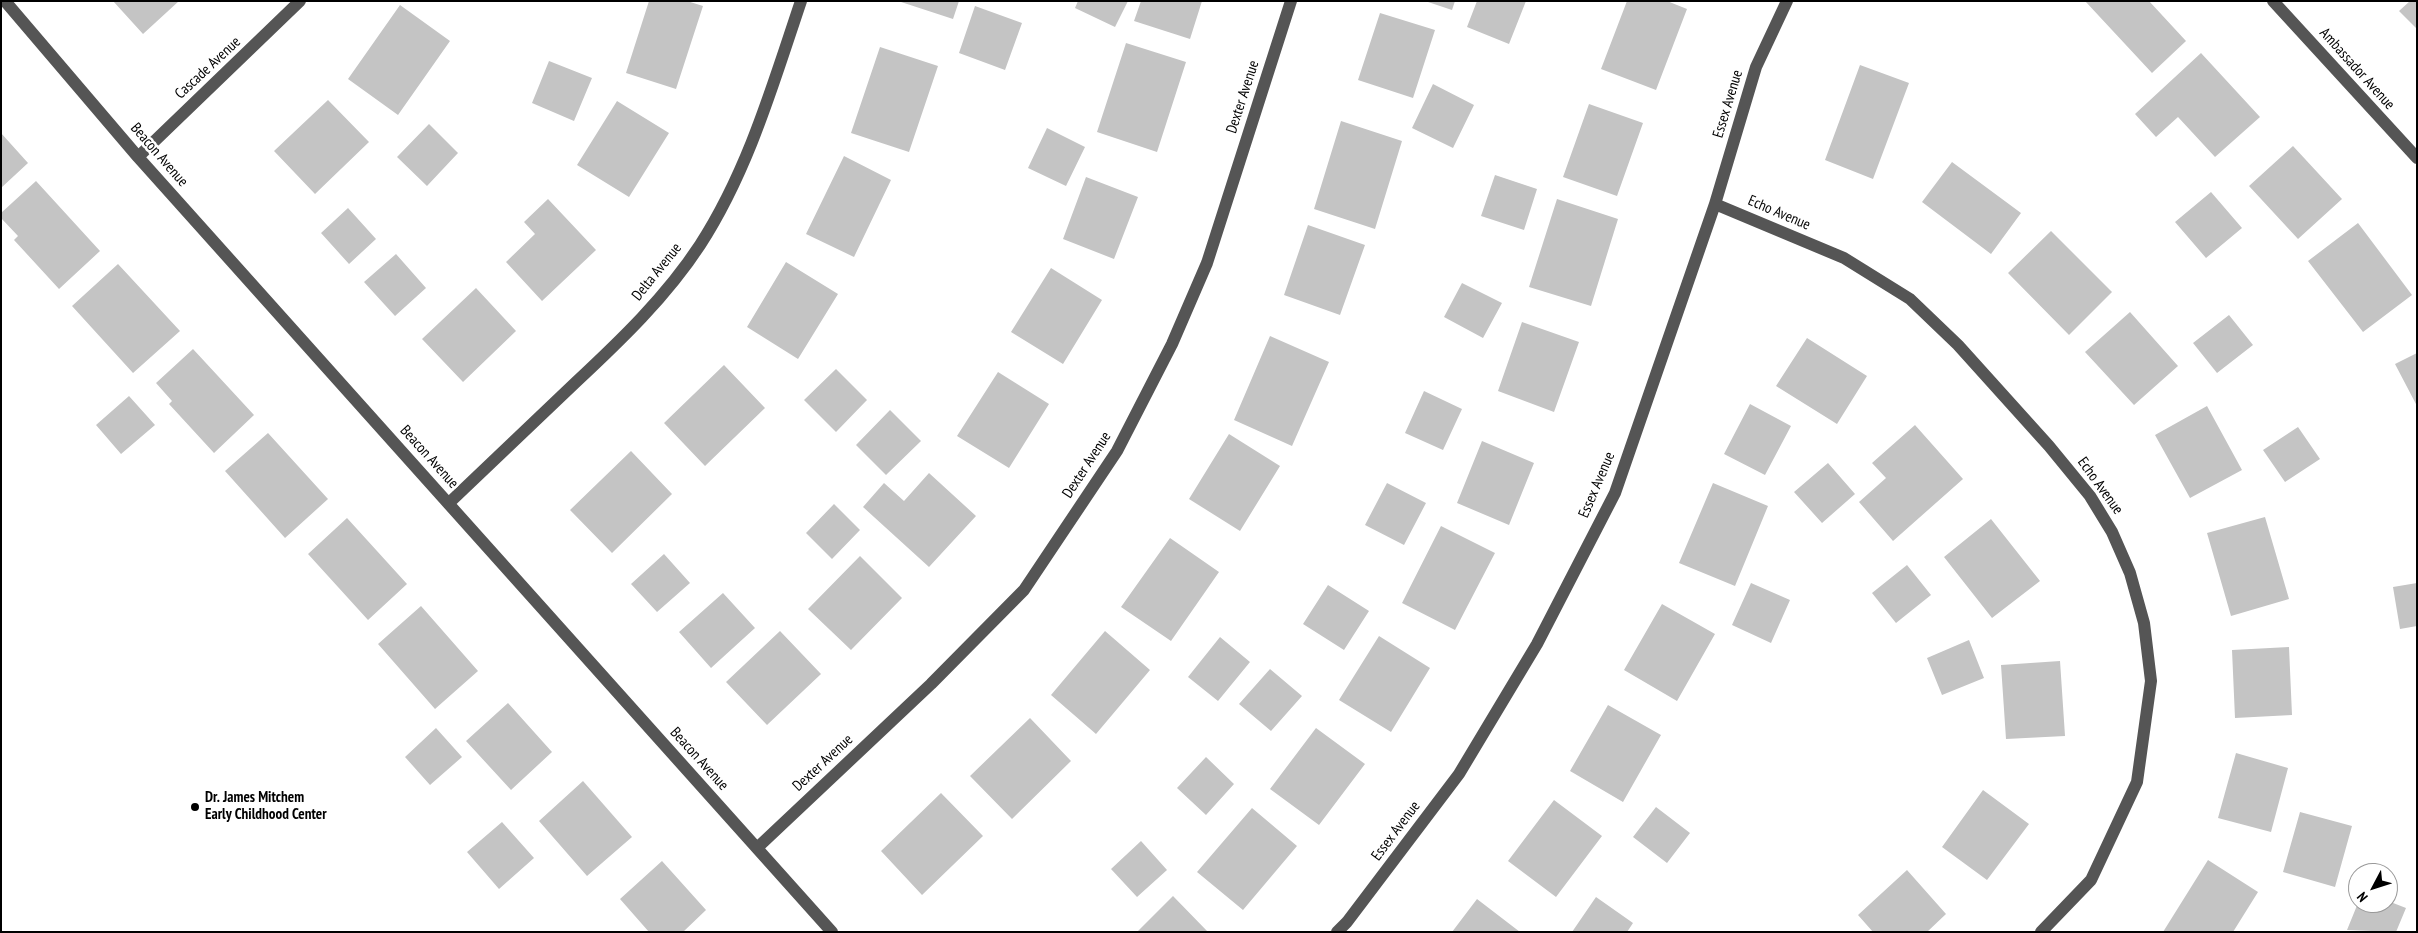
<!DOCTYPE html>
<html>
<head>
<meta charset="utf-8">
<style>
	body { margin:0 }
	#map { position:relative; width:2418px; height:933px; overflow:hidden; background:#fff; font-family:"PT Sans Narrow",sans-serif }
	canvas { display:block }
	.frame { position:absolute; inset:0; border:2px solid #000; pointer-events:none }
	.north { position:absolute; left:2348px; top:863px; width:50px; height:50px; box-sizing:border-box; background:#fff; border:1px solid #999; border-radius:50%; rotate:230deg; font-size:14px; font-weight:700; line-height:20px; text-align:center; color:#000 }
	.north::after { content:''; display:block; margin:auto; width:18px; height:22px; background:#000; clip-path:polygon(50% 0,100% 100%,50% 72%,0 100%) }
</style>
</head>
<body>
<div id="map">
<canvas width="2418" height="933"></canvas>
<div class="frame"></div>
<div class="north">N</div>
</div>
<script>
const c = document.querySelector('canvas').getContext('2d');
c.lineJoin = 'round';
function paint(path, color) { c.fillStyle = color; c.fill(path, 'evenodd'); }
function stroke(path, color, width, dash) { c.strokeStyle = color; c.lineWidth = width; c.lineCap = dash ? 'butt' : 'round'; c.setLineDash(dash || []); c.stroke(path); }
function drawText(font, color, halo, rows, align = 'center') {
  c.font = font + ' "PT Sans Narrow",sans-serif'; c.lineWidth = 5; c.setLineDash([]); c.textBaseline = 'middle'; c.strokeStyle = halo; c.fillStyle = color; for (const [text, x, y, turn = 0] of rows) {
    c.save(); c.translate(x, y); c.rotate((+turn || 0) * Math.PI / 180); c.textAlign = isNaN(turn) ? turn : align; if (halo) c.strokeText(text, 0, 0); c.fillText(text, 0, 0); c.restore();
  }
}
paint(new Path2D(`
	M 113,1 L 179,1 L 143,34 Z
	M 649,1 L 687,1 L 703,6 L 676,89 L 626,73 Z
	M 898,1 L 959,1 L 953,19 Z
	M 1078,1 L 1128,1 L 1115,27 L 1075,8 Z
	M 1141,1 L 1202,1 L 1190,39 L 1134,21 Z
	M 1425,1 L 1455,1 L 1452,10 Z
	M 1477,1 L 1526,1 L 1509,44 L 1467,27 Z
	M 1627,1 L 1667,1 L 1687,9 L 1656,90 L 1601,69 Z
	M 2085,1 L 2149,1 L 2186,41 L 2152,73 Z
	M 2410,1 L 2417,1 L 2417,29 L 2399,11 Z
	M 400,5 L 450,41 L 398,115 L 348,79 Z
	M 975,6 L 1022,23 L 1005,70 L 959,53 Z
	M 1380,13 L 1435,30 L 1413,98 L 1358,80 Z
	M 1126,43 L 1186,62 L 1157,152 L 1097,132 Z
	M 880,47 L 938,66 L 909,152 L 851,133 Z
	M 2201,53 L 2260,117 L 2215,157 L 2178,117 L 2156,137 L 2135,114 Z
	M 549,61 L 592,78 L 574,121 L 532,103 Z
	M 1860,65 L 1909,83 L 1873,179 L 1825,160 Z
	M 1433,84 L 1474,105 L 1453,148 L 1412,128 Z
	M 328,100 L 369,142 L 315,194 L 274,151 Z
	M 617,101 L 669,133 L 629,197 L 577,165 Z
	M 1589,104 L 1643,123 L 1617,196 L 1563,177 Z
	M 1341,121 L 1402,141 L 1375,229 L 1314,209 Z
	M 429,124 L 458,153 L 427,186 L 397,157 Z
	M 1047,128 L 1085,147 L 1066,186 L 1028,168 Z
	M 1,133 L 28,163 L 1,188 Z
	M 2293,146 L 2342,199 L 2298,239 L 2249,186 Z
	M 844,156 L 891,180 L 854,257 L 806,234 Z
	M 1952,162 L 2021,213 L 1991,254 L 1922,202 Z
	M 1495,175 L 1537,189 L 1524,230 L 1481,216 Z
	M 1086,177 L 1138,197 L 1114,259 L 1063,239 Z
	M 36,181 L 100,251 L 59,289 L 14,240 L 18,236 L 1,218 L 1,213 Z
	M 2211,192 L 2242,228 L 2206,258 L 2175,222 Z
	M 548,199 L 596,250 L 542,301 L 506,262 L 535,234 L 524,222 Z
	M 1557,199 L 1618,219 L 1591,306 L 1529,287 Z
	M 348,208 L 376,239 L 349,264 L 321,233 Z
	M 2358,223 L 2412,295 L 2363,332 L 2308,261 Z
	M 1308,225 L 1365,245 L 1340,315 L 1284,295 Z
	M 2051,231 L 2112,292 L 2069,335 L 2008,273 Z
	M 396,254 L 426,288 L 395,316 L 364,282 Z
	M 786,262 L 838,294 L 798,359 L 747,327 Z
	M 118,264 L 180,331 L 133,373 L 72,306 Z
	M 1051,268 L 1102,300 L 1063,364 L 1011,332 Z
	M 1462,283 L 1502,303 L 1483,338 L 1444,317 Z
	M 476,288 L 516,331 L 463,382 L 422,339 Z
	M 2130,312 L 2178,366 L 2134,405 L 2085,352 Z
	M 2229,315 L 2253,345 L 2217,373 L 2193,343 Z
	M 1522,322 L 1579,342 L 1554,412 L 1498,391 Z
	M 1270,336 L 1329,362 L 1292,446 L 1234,420 Z
	M 1807,338 L 1867,376 L 1837,424 L 1776,386 Z
	M 193,349 L 254,415 L 214,453 L 169,404 L 172,401 L 156,383 Z
	M 2417,353 L 2417,406 L 2395,364 Z
	M 724,365 L 765,408 L 705,466 L 664,423 Z
	M 836,369 L 867,400 L 836,432 L 804,400 Z
	M 998,372 L 1049,404 L 1009,468 L 957,436 Z
	M 1424,391 L 1462,409 L 1443,450 L 1405,433 Z
	M 129,396 L 155,425 L 121,454 L 96,425 Z
	M 1750,404 L 1791,426 L 1765,475 L 1724,454 Z
	M 2207,406 L 2242,470 L 2190,498 L 2155,435 Z
	M 890,410 L 921,441 L 886,475 L 856,445 Z
	M 1915,425 L 1963,479 L 1893,541 L 1859,502 L 1886,478 L 1872,463 Z
	M 2298,427 L 2320,459 L 2285,482 L 2263,450 Z
	M 268,433 L 328,499 L 285,538 L 225,471 Z
	M 1229,434 L 1280,466 L 1240,531 L 1189,499 Z
	M 1482,441 L 1534,463 L 1509,525 L 1457,503 Z
	M 631,451 L 672,494 L 612,553 L 570,510 Z
	M 1828,463 L 1855,494 L 1822,523 L 1794,492 Z
	M 929,473 L 976,516 L 929,567 L 863,507 L 884,483 L 904,501 Z
	M 1387,483 L 1426,503 L 1404,545 L 1365,525 Z
	M 1713,483 L 1768,506 L 1735,586 L 1679,563 Z
	M 834,504 L 860,530 L 832,559 L 806,533 Z
	M 2265,517 L 2289,599 L 2231,616 L 2207,533 Z
	M 347,518 L 407,584 L 368,620 L 308,554 Z
	M 1991,519 L 2040,581 L 1992,618 L 1944,557 Z
	M 1441,526 L 1495,553 L 1455,630 L 1402,603 Z
	M 1170,538 L 1219,572 L 1171,641 L 1121,607 Z
	M 664,554 L 690,583 L 657,612 L 631,584 Z
	M 860,556 L 902,598 L 851,650 L 808,609 Z
	M 1907,565 L 1931,595 L 1896,623 L 1872,593 Z
	M 1751,583 L 1790,600 L 1771,643 L 1732,625 Z
	M 2417,583 L 2417,626 L 2400,629 L 2393,587 Z
	M 1328,585 L 1369,611 L 1344,650 L 1303,624 Z
	M 723,593 L 755,628 L 711,668 L 679,632 Z
	M 1662,604 L 1715,634 L 1677,701 L 1624,670 Z
	M 421,606 L 478,671 L 435,709 L 378,644 Z
	M 780,631 L 821,674 L 767,725 L 726,682 Z
	M 1105,631 L 1150,670 L 1096,734 L 1051,695 Z
	M 1379,636 L 1430,668 L 1391,732 L 1339,700 Z
	M 1220,637 L 1250,662 L 1218,701 L 1188,677 Z
	M 1969,640 L 1984,678 L 1942,695 L 1927,658 Z
	M 2289,647 L 2292,715 L 2235,718 L 2232,650 Z
	M 2060,661 L 2065,736 L 2006,739 L 2001,665 Z
	M 1270,669 L 1302,696 L 1271,731 L 1239,704 Z
	M 508,703 L 552,752 L 511,790 L 466,741 Z
	M 1608,705 L 1661,735 L 1623,802 L 1570,771 Z
	M 1030,718 L 1071,761 L 1012,819 L 970,776 Z
	M 436,728 L 462,757 L 430,785 L 405,757 Z
	M 1316,728 L 1365,764 L 1319,825 L 1270,789 Z
	M 2236,753 L 2288,768 L 2271,832 L 2218,818 Z
	M 1206,757 L 1234,784 L 1206,815 L 1177,788 Z
	M 583,781 L 632,837 L 587,876 L 539,821 Z
	M 1983,790 L 2029,824 L 1987,880 L 1942,847 Z
	M 941,793 L 983,836 L 922,895 L 881,851 Z
	M 1554,800 L 1602,836 L 1556,897 L 1508,861 Z
	M 1656,807 L 1690,833 L 1667,863 L 1633,837 Z
	M 1252,808 L 1297,846 L 1243,910 L 1197,872 Z
	M 2300,812 L 2352,826 L 2335,887 L 2283,872 Z
	M 502,822 L 534,858 L 499,889 L 467,852 Z
	M 1141,841 L 1167,870 L 1137,897 L 1111,869 Z
	M 2208,860 L 2258,892 L 2233,932 L 2163,932 Z
	M 662,861 L 706,910 L 683,932 L 649,932 L 620,899 Z
	M 1907,870 L 1946,914 L 1927,932 L 1873,932 L 1858,915 Z
	M 1173,896 L 1208,932 L 1137,932 Z
	M 1596,897 L 1633,923 L 1627,932 L 1572,932 Z
	M 1477,899 L 1520,932 L 1452,932 Z
	M 2388,901 L 2406,908 L 2396,932 L 2347,930 L 2358,903 Z`), '#c4c4c4');
stroke(new Path2D(`
	M 5,1 L 138,157 L 832,932
	M 2273,1 L 2417,158
	M 138,157 L 300,1
	M 1715,204 L 1844,258 L 1910,299 L 1958,345 L 2049,446 L 2090,496 L 2112,532 L 2130,573 L 2144,623 L 2151,681 L 2137,782 L 2091,880 L 2041,932
	M 449,503 C 491,463 533,423 575,383 C 620,341 666,297 700,245 C 748,171 773,84 801,1
	M 757,848 L 931,684 L 1024,590 L 1117,451 L 1172,344 L 1207,263 L 1291,1
	M 1337,932 L 1347,922 L 1459,774 L 1537,644 L 1615,493 L 1715,204 L 1756,67 L 1787,1`), '#555', 12);
for (const [x, y, r, color] of [
	[195,807,5,"#000"]
]) { const dot = new Path2D(); dot.arc(x, y, r, 0, 2 * Math.PI); c.fillStyle = color; c.fill(dot); stroke(dot, '#fff', 2); }
drawText('15px', '#000', '#fff', [
	["Cascade Avenue",208,68,-43],
	["Ambassador Avenue",2357,69,48],
	["Dexter Avenue",1243,97,-72],
	["Essex Avenue",1728,104,-73],
	["Beacon Avenue",159,155,49],
	["Echo Avenue",1779,213,23],
	["Delta Avenue",657,272,-51],
	["Beacon Avenue",429,457,48],
	["Dexter Avenue",1087,465,-57],
	["Essex Avenue",1597,485,-67],
	["Echo Avenue",2100,486,54],
	["Beacon Avenue",699,759,48],
	["Dexter Avenue",823,763,-43],
	["Essex Avenue",1396,831,-53]
]);
drawText('bold 15px', '#000', '#fff', [
	["Dr. James Mitchem",205,798],
	["Early Childhood Center",205,815]
], 'left');
</script>
</body>
</html>
